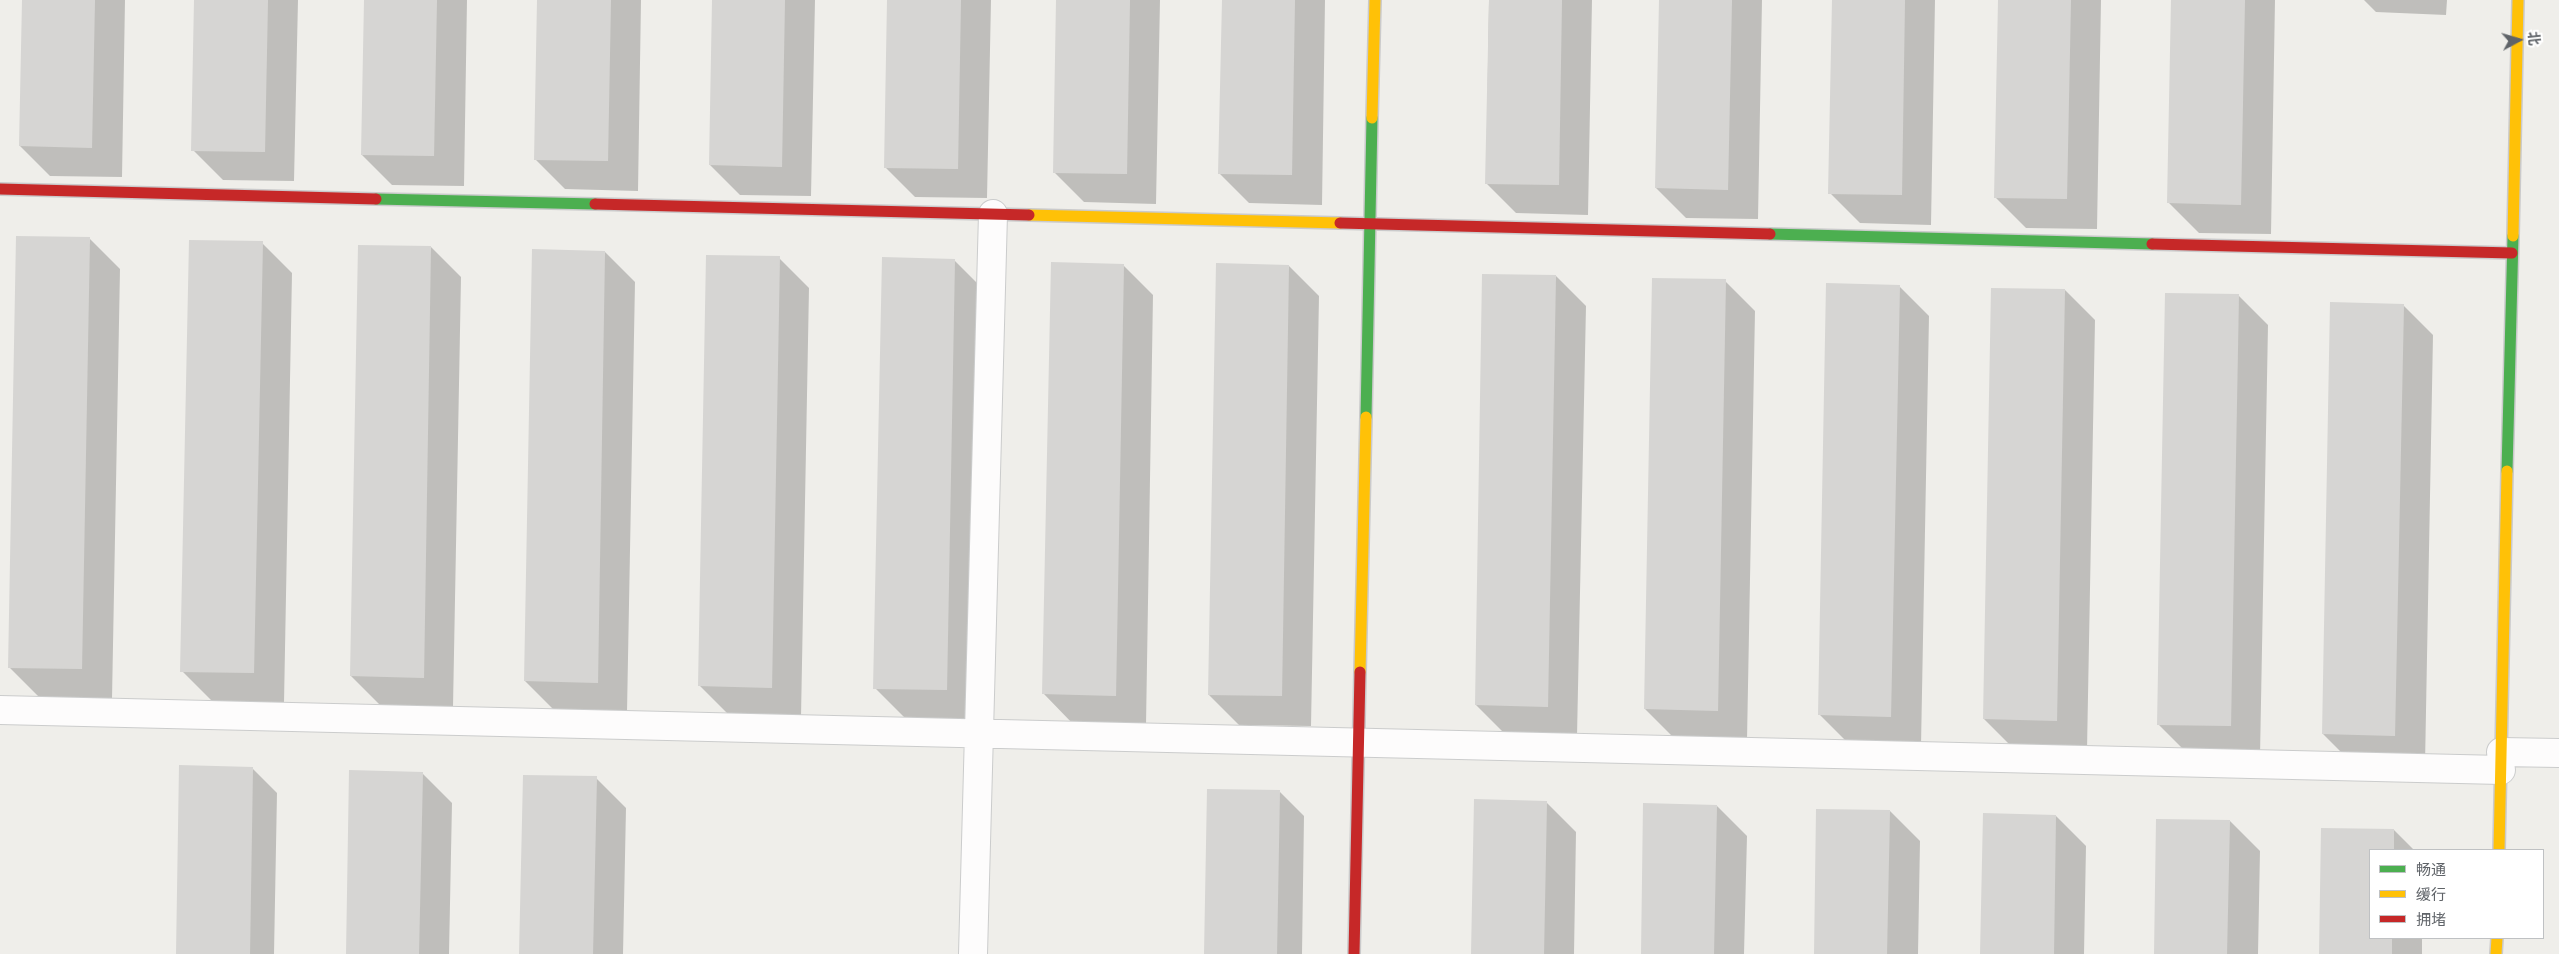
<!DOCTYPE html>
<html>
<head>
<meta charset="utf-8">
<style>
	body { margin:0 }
	#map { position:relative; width:2559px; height:954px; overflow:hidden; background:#efeeea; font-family:Montserrat,"Noto Sans SC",sans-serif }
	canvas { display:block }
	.legend { position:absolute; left:2369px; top:849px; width:175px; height:90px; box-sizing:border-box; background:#fff; border:1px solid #bfc1c3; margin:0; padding:6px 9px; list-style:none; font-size:15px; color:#5f6368 }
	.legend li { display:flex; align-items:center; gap:10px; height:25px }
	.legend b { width:25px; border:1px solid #bfc1c3 }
	.north { position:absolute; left:2494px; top:15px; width:50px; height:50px; -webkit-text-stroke:4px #fff; paint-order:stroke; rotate:84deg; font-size:14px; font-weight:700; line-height:20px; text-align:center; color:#5f6368 }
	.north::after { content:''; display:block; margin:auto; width:18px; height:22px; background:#5f6368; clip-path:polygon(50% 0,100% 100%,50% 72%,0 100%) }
</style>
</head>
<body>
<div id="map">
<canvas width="2559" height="954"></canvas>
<ul class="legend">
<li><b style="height:6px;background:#4caf50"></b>畅通</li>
<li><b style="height:6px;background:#ffc107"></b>缓行</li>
<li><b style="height:6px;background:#c62828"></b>拥堵</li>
</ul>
<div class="north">北</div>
</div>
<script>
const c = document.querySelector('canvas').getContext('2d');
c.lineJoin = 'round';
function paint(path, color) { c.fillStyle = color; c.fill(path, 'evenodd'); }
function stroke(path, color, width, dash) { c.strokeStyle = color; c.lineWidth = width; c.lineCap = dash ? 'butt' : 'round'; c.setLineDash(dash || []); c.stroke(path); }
paint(new Path2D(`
	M 23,0 L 125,0 L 122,177 L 50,176 L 20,146 Z
	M 195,0 L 298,0 L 294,181 L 223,180 L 193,150 Z
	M 365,0 L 467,0 L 464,186 L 392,185 L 362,155 Z
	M 538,0 L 641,0 L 638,191 L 565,189 L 535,159 Z
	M 713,0 L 815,0 L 811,196 L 740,195 L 710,165 Z
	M 888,0 L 991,0 L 987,198 L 915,197 L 885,167 Z
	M 1057,0 L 1160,0 L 1156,204 L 1084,202 L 1054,172 Z
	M 1223,0 L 1325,0 L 1322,205 L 1249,203 L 1219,173 Z
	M 1489,0 L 1592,0 L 1588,215 L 1516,213 L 1486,183 Z
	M 1660,0 L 1762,0 L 1758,219 L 1686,218 L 1656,188 Z
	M 1833,0 L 1935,0 L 1931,225 L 1860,223 L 1830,193 Z
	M 1999,0 L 2101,0 L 2097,229 L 2026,228 L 1996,198 Z
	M 2173,0 L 2275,0 L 2271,234 L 2199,233 L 2169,203 Z
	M 2364,0 L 2447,0 L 2446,15 L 2376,12 Z
	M 90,239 L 120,269 L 112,699 L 39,697 L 9,667 Z
	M 262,243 L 292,273 L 284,703 L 212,701 L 182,671 Z
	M 431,247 L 461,277 L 453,707 L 381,706 L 351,676 Z
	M 605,252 L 635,282 L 627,712 L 555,711 L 525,681 Z
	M 779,258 L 809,288 L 801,717 L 730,716 L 700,686 Z
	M 954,260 L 984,290 L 977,720 L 905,718 L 875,688 Z
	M 1123,265 L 1153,295 L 1146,725 L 1073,724 L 1044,694 Z
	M 1289,266 L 1319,296 L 1311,726 L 1239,725 L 1209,695 Z
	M 1556,276 L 1586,306 L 1577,736 L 1506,735 L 1476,705 Z
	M 1725,281 L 1755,311 L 1747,740 L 1675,739 L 1645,709 Z
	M 1899,286 L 1929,316 L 1921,746 L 1849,744 L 1819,714 Z
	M 2065,290 L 2095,320 L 2087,750 L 2014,749 L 1984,719 Z
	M 2238,295 L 2268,325 L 2260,756 L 2188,754 L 2158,724 Z
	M 2403,305 L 2433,335 L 2425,765 L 2353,764 L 2323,734 Z
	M 253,769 L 277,793 L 274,954 L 177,954 Z
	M 422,773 L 452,803 L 449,954 L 347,954 Z
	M 596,778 L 626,808 L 623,954 L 521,954 Z
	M 1280,792 L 1304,816 L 1302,954 L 1205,954 Z
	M 1546,802 L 1576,832 L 1574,954 L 1472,954 Z
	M 1717,806 L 1747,836 L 1744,954 L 1642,954 Z
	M 1890,811 L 1920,841 L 1918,954 L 1815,954 Z
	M 2056,816 L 2086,846 L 2084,954 L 1982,954 Z
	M 2230,821 L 2260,851 L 2258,954 L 2155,954 Z
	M 2322,829 L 2394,830 L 2414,850 L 2370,850 L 2370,938 L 2422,938 L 2422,954 L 2320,954 Z`), '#0003');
paint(new Path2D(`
	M 22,0 L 95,0 L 92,148 L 19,146 Z
	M 194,0 L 268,0 L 265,152 L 191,151 Z
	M 364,0 L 437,0 L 434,156 L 361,155 Z
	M 537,0 L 611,0 L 608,161 L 534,160 Z
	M 712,0 L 785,0 L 782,167 L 709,165 Z
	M 887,0 L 961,0 L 958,169 L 884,168 Z
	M 1056,0 L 1130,0 L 1127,174 L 1053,173 Z
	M 1222,0 L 1295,0 L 1292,175 L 1218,174 Z
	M 1489,0 L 1562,0 L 1559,185 L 1485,184 Z
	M 1659,0 L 1732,0 L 1728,190 L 1655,188 Z
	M 1832,0 L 1905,0 L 1902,195 L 1828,194 Z
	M 1998,0 L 2071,0 L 2067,199 L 1994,198 Z
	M 2171,0 L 2245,0 L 2241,205 L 2167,203 Z
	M 16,236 L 90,237 L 82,669 L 8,668 Z
	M 189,240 L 263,241 L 254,673 L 180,672 Z
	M 358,245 L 431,246 L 424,678 L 350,676 Z
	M 532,249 L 605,251 L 598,683 L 524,681 Z
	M 706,255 L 780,256 L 772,688 L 698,686 Z
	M 882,257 L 955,259 L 947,690 L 873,689 Z
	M 1051,262 L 1124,264 L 1116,696 L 1042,694 Z
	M 1216,263 L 1289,265 L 1282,696 L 1208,695 Z
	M 1482,274 L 1556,275 L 1548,707 L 1475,705 Z
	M 1652,278 L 1726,279 L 1718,711 L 1644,709 Z
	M 1826,283 L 1900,285 L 1891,717 L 1818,715 Z
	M 1991,288 L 2065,289 L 2057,721 L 1983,719 Z
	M 2165,293 L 2239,294 L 2231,726 L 2157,725 Z
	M 2330,302 L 2404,304 L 2395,736 L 2322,734 Z
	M 179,765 L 253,767 L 250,954 L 176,954 Z
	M 349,770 L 423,772 L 419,954 L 346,954 Z
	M 523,775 L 597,776 L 593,954 L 519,954 Z
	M 1207,789 L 1280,790 L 1277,954 L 1204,954 Z
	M 1474,799 L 1547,801 L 1544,954 L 1471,954 Z
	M 1643,803 L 1717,805 L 1714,954 L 1641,954 Z
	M 1816,809 L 1890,810 L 1887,954 L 1814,954 Z
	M 1983,813 L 2056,815 L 2054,954 L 1980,954 Z
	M 2156,819 L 2230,820 L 2227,954 L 2154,954 Z
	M 2321,828 L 2394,829 L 2394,850 L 2370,850 L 2370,938 L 2392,938 L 2392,954 L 2319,954 Z`), '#d6d5d3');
const street = new Path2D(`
	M 0,710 L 2501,770
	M 2501,752 L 2559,753
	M 973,954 L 993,214`);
const fast = new Path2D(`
	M 376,199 L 595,204
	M 1770,234 L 2152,244
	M 1366,417 L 1372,118
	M 2507,471 L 2513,236`);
const slow = new Path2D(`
	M 1372,118 L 1375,0
	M 1029,215 L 1340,223
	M 2513,236 L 2518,0
	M 1360,672 L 1366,417
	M 2499,850 L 2507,471
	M 2496,954 L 2497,938`);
const jam = new Path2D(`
	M 0,189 L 376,199
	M 595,204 L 1029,215
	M 1340,223 L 1770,234
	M 2152,244 L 2512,253
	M 1354,954 L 1360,672`);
stroke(street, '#cbcccc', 30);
stroke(fast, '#cacacb', 14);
stroke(slow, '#cacacb', 14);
stroke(jam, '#cacacb', 14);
stroke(street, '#fdfcfc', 28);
stroke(fast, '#4caf50', 11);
stroke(slow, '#ffc107', 11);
stroke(jam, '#c62828', 11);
</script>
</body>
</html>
